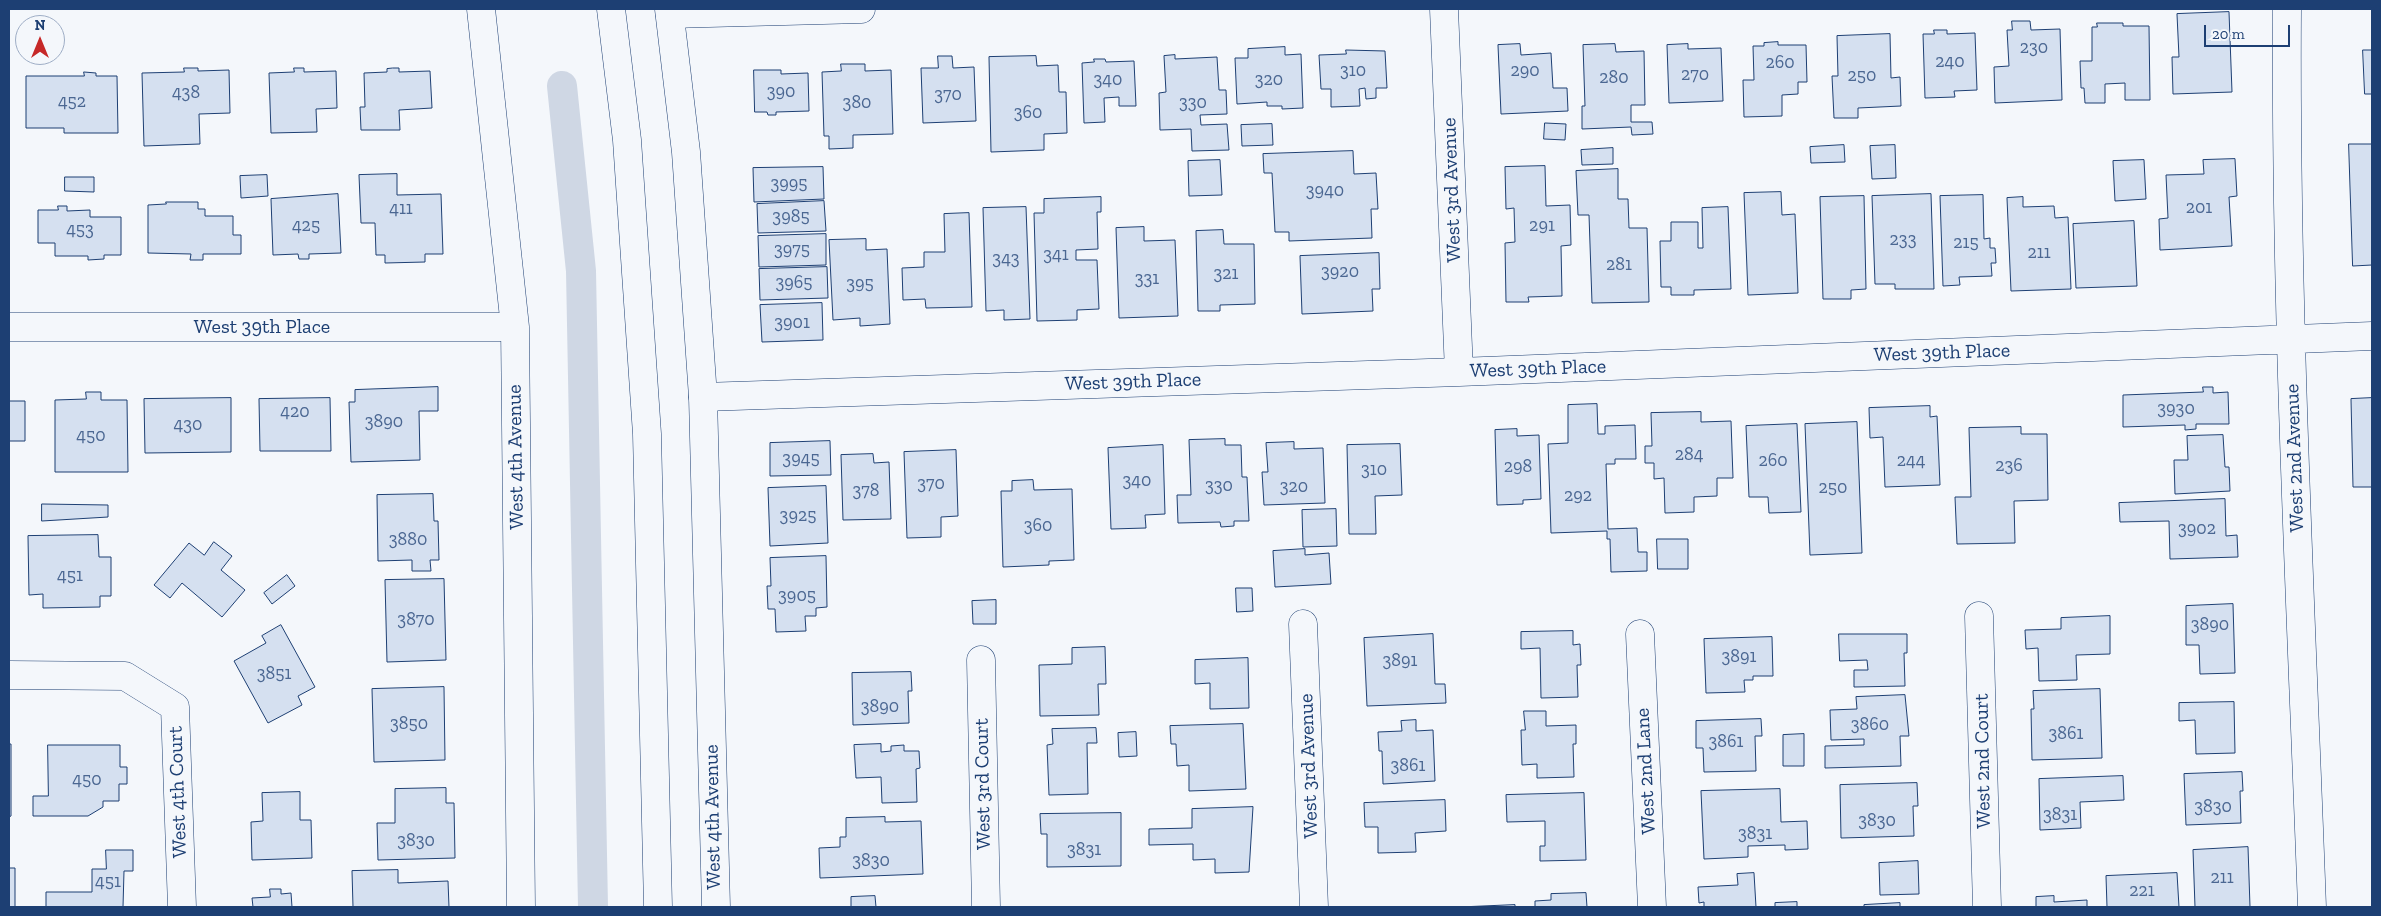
<!DOCTYPE html>
<html>
<head>
<meta charset="utf-8">
<style>
	body { margin:0 }
	#map { position:relative; width:2381px; height:916px; overflow:hidden; background:#f4f7fb; font-family:"Zilla Slab",serif }
	canvas { display:block }
	.frame { position:absolute; inset:0; border:10px solid #1d3f73; pointer-events:none }
	.north { position:absolute; left:15px; top:15px; width:50px; height:50px; box-sizing:border-box; background:#f4f7fb; border:1px solid #9eadc5; border-radius:50%; rotate:0deg; font-size:14px; font-weight:700; line-height:20px; text-align:center; color:#1d3f73 }
	.north::after { content:''; display:block; margin:auto; width:18px; height:22px; background:#c62828; clip-path:polygon(50% 0,100% 100%,50% 72%,0 100%) }
	.scale { position:absolute; left:2204px; top:25px; width:86px; height:22px; box-sizing:border-box; border:2px solid #1d3f73; border-top:0; padding-left:6px; font-size:15px; line-height:18px; white-space:nowrap; color:#1d3f73; -webkit-text-stroke:4px #f4f7fb; paint-order:stroke }
</style>
</head>
<body>
<div id="map">
<canvas width="2381" height="916"></canvas>
<div class="frame"></div>
<div class="north">N</div>
<div class="scale">20 m</div>
</div>
<script>
const c = document.querySelector('canvas').getContext('2d');
c.lineJoin = 'round';
function stroke(path, color, width, dash) { c.strokeStyle = color; c.lineWidth = width; c.lineCap = dash ? 'butt' : 'round'; c.setLineDash(dash || []); c.stroke(path); }
function paint(path, color) { c.fillStyle = color; c.fill(path, 'evenodd'); }
function drawText(font, color, halo, rows, align = 'center') {
  c.font = font + ' "Zilla Slab",serif'; c.lineWidth = 4; c.setLineDash([]); c.textBaseline = 'middle'; c.strokeStyle = halo; c.fillStyle = color; for (const [text, x, y, turn = 0] of rows) {
    c.save(); c.translate(x, y); c.rotate((+turn || 0) * Math.PI / 180); c.textAlign = isNaN(turn) ? turn : align; if (halo) c.strokeText(text, 0, 0); c.fillText(text, 0, 0); c.restore();
  }
}
stroke(new Path2D(`
	M 562,86 L 581,271 L 593,907`), '#cfd7e4', 30);
const building = new Path2D(`
	M 2229,12 L 2232,92 L 2173,94 L 2172,57 L 2179,57 L 2177,14 Z
	M 2012,21 L 2030,21 L 2031,30 L 2060,29 L 2062,100 L 1995,103 L 1994,67 L 2009,66 L 2007,30 L 2012,30 Z
	M 2097,23 L 2123,23 L 2123,26 L 2149,26 L 2150,100 L 2125,100 L 2125,83 L 2105,84 L 2105,103 L 2085,103 L 2084,88 L 2081,88 L 2080,61 L 2092,61 L 2092,27 L 2097,27 Z
	M 1934,30 L 1947,30 L 1947,34 L 1975,33 L 1977,90 L 1954,91 L 1955,97 L 1925,98 L 1923,34 L 1934,34 Z
	M 1890,34 L 1891,78 L 1900,77 L 1901,106 L 1858,108 L 1858,118 L 1834,118 L 1832,76 L 1838,76 L 1837,36 Z
	M 1778,42 L 1778,45 L 1806,45 L 1807,82 L 1798,82 L 1798,94 L 1782,95 L 1782,116 L 1744,117 L 1743,80 L 1754,80 L 1753,46 L 1764,46 L 1764,43 Z
	M 1520,44 L 1521,55 L 1551,53 L 1553,88 L 1567,88 L 1568,111 L 1501,114 L 1498,45 Z
	M 1615,44 L 1616,52 L 1644,51 L 1645,105 L 1631,105 L 1631,122 L 1652,122 L 1653,134 L 1632,135 L 1631,127 L 1582,129 L 1582,106 L 1585,106 L 1583,45 Z
	M 1688,44 L 1688,49 L 1721,48 L 1723,101 L 1669,103 L 1667,45 Z
	M 1285,47 L 1285,55 L 1301,54 L 1303,108 L 1282,109 L 1282,106 L 1267,106 L 1267,102 L 1237,104 L 1235,58 L 1248,58 L 1248,49 Z
	M 1346,50 L 1385,51 L 1387,88 L 1376,88 L 1376,98 L 1366,99 L 1365,88 L 1359,89 L 1360,106 L 1331,107 L 1331,89 L 1321,89 L 1319,55 L 1346,54 Z
	M 2363,50 L 2372,50 L 2372,94 L 2365,94 Z
	M 1175,55 L 1175,59 L 1217,57 L 1219,90 L 1226,90 L 1227,114 L 1200,115 L 1201,125 L 1227,124 L 1229,150 L 1192,151 L 1191,129 L 1160,130 L 1159,93 L 1166,92 L 1164,56 Z
	M 938,56 L 952,56 L 953,68 L 974,67 L 976,121 L 923,123 L 921,68 L 938,68 Z
	M 1036,56 L 1037,66 L 1058,65 L 1059,92 L 1066,92 L 1067,133 L 1044,134 L 1044,150 L 991,152 L 989,57 Z
	M 1094,59 L 1105,59 L 1106,62 L 1134,61 L 1136,106 L 1119,106 L 1119,97 L 1104,98 L 1105,122 L 1084,123 L 1082,63 L 1094,62 Z
	M 841,64 L 865,64 L 865,71 L 891,70 L 893,134 L 853,135 L 853,148 L 829,149 L 829,136 L 824,136 L 822,72 L 841,71 Z
	M 184,68 L 198,68 L 198,71 L 229,70 L 230,113 L 199,114 L 200,144 L 144,146 L 142,73 L 184,72 Z
	M 294,68 L 304,68 L 304,72 L 336,71 L 337,108 L 316,109 L 317,132 L 271,133 L 269,73 L 294,72 Z
	M 393,68 L 399,68 L 399,72 L 430,71 L 432,108 L 399,110 L 400,130 L 361,130 L 360,107 L 365,107 L 364,73 L 387,72 L 387,69 Z
	M 754,70 L 781,70 L 781,74 L 808,73 L 809,111 L 776,112 L 776,115 L 768,115 L 767,112 L 755,112 Z
	M 84,72 L 96,73 L 96,76 L 117,76 L 118,133 L 64,133 L 64,128 L 26,128 L 26,76 L 84,76 Z
	M 1545,123 L 1566,124 L 1565,140 L 1544,139 Z
	M 1272,124 L 1273,145 L 1242,146 L 1241,125 Z
	M 2349,144 L 2372,144 L 2372,265 L 2353,266 Z
	M 1844,145 L 1845,162 L 1811,163 L 1810,147 Z
	M 1895,145 L 1896,178 L 1872,179 L 1870,146 Z
	M 1613,148 L 1613,164 L 1582,165 L 1581,150 Z
	M 1353,151 L 1354,174 L 1376,173 L 1378,209 L 1371,209 L 1372,238 L 1289,241 L 1289,232 L 1275,232 L 1272,173 L 1264,173 L 1263,154 Z
	M 2235,159 L 2237,196 L 2229,197 L 2232,246 L 2160,250 L 2159,219 L 2168,218 L 2166,175 L 2204,174 L 2203,160 Z
	M 1220,160 L 1222,195 L 1189,196 L 1188,161 Z
	M 2144,160 L 2146,199 L 2115,201 L 2113,161 Z
	M 1545,166 L 1546,206 L 1570,205 L 1571,245 L 1561,246 L 1562,296 L 1528,297 L 1529,302 L 1506,302 L 1505,243 L 1515,242 L 1514,208 L 1506,209 L 1505,167 Z
	M 823,167 L 824,199 L 754,202 L 753,168 Z
	M 1618,169 L 1618,199 L 1628,199 L 1629,228 L 1647,228 L 1649,302 L 1592,303 L 1589,215 L 1578,215 L 1576,171 Z
	M 397,174 L 397,195 L 441,194 L 443,254 L 425,254 L 425,262 L 385,263 L 385,255 L 376,255 L 375,223 L 361,223 L 359,175 Z
	M 267,175 L 268,196 L 241,198 L 240,176 Z
	M 65,177 L 94,177 L 94,192 L 65,191 Z
	M 1781,192 L 1782,215 L 1795,214 L 1798,293 L 1748,295 L 1744,193 Z
	M 338,194 L 341,253 L 309,254 L 309,259 L 299,259 L 298,254 L 273,255 L 271,199 Z
	M 1931,194 L 1934,289 L 1895,289 L 1895,284 L 1875,284 L 1872,196 Z
	M 1983,195 L 1984,239 L 1990,238 L 1990,248 L 1995,248 L 1996,263 L 1991,263 L 1992,276 L 1959,277 L 1960,285 L 1943,286 L 1940,196 Z
	M 1864,196 L 1866,289 L 1851,290 L 1851,299 L 1823,299 L 1820,197 Z
	M 1101,197 L 1101,212 L 1097,212 L 1098,249 L 1076,250 L 1076,260 L 1097,260 L 1099,309 L 1077,310 L 1077,320 L 1037,321 L 1034,213 L 1044,213 L 1044,199 Z
	M 2023,197 L 2023,207 L 2054,206 L 2055,218 L 2068,217 L 2071,289 L 2011,291 L 2007,198 Z
	M 824,201 L 826,231 L 758,233 L 757,204 Z
	M 166,202 L 198,202 L 198,209 L 205,209 L 205,216 L 233,216 L 233,235 L 241,235 L 241,254 L 203,254 L 203,260 L 190,260 L 191,254 L 148,253 L 148,205 L 166,204 Z
	M 58,206 L 67,206 L 67,211 L 90,210 L 90,217 L 121,217 L 121,255 L 104,255 L 104,259 L 88,260 L 88,256 L 55,256 L 55,243 L 38,243 L 38,210 L 58,210 Z
	M 1026,207 L 1030,319 L 1004,320 L 1004,310 L 986,311 L 983,208 Z
	M 1728,207 L 1731,289 L 1694,290 L 1694,295 L 1671,295 L 1671,287 L 1661,287 L 1660,241 L 1671,241 L 1671,222 L 1698,222 L 1698,248 L 1703,248 L 1702,208 Z
	M 969,213 L 972,307 L 926,308 L 925,299 L 903,300 L 902,268 L 924,267 L 924,252 L 945,252 L 944,214 Z
	M 2134,221 L 2137,286 L 2076,288 L 2073,224 Z
	M 1144,227 L 1144,241 L 1175,240 L 1178,316 L 1119,318 L 1116,228 Z
	M 1223,230 L 1224,244 L 1254,244 L 1255,304 L 1220,305 L 1220,311 L 1198,311 L 1196,231 Z
	M 826,234 L 826,265 L 759,267 L 758,236 Z
	M 866,239 L 866,250 L 887,249 L 890,324 L 860,326 L 860,318 L 833,320 L 829,240 Z
	M 1379,253 L 1380,289 L 1372,289 L 1373,311 L 1302,314 L 1300,256 Z
	M 827,267 L 828,298 L 760,300 L 759,269 Z
	M 822,303 L 823,340 L 762,342 L 760,305 Z
	M 438,387 L 438,411 L 419,411 L 420,460 L 351,462 L 349,402 L 355,402 L 355,390 Z
	M 2203,387 L 2213,387 L 2213,393 L 2228,392 L 2229,424 L 2196,424 L 2196,429 L 2185,430 L 2185,425 L 2123,427 L 2123,395 L 2203,392 Z
	M 86,392 L 101,392 L 101,400 L 127,400 L 128,472 L 55,472 L 55,400 L 86,399 Z
	M 231,398 L 231,452 L 145,453 L 144,399 Z
	M 330,398 L 331,451 L 260,451 L 259,399 Z
	M 2372,398 L 2372,487 L 2353,487 L 2351,399 Z
	M 9,401 L 25,401 L 25,441 L 9,441 Z
	M 1597,404 L 1598,434 L 1605,434 L 1605,426 L 1635,425 L 1636,459 L 1615,459 L 1615,464 L 1606,464 L 1608,529 L 1637,528 L 1638,552 L 1647,552 L 1647,571 L 1611,572 L 1610,539 L 1607,539 L 1607,531 L 1551,533 L 1548,444 L 1568,443 L 1568,405 Z
	M 1930,406 L 1930,417 L 1937,416 L 1940,485 L 1885,487 L 1883,437 L 1870,438 L 1869,408 Z
	M 1701,412 L 1701,422 L 1731,421 L 1733,478 L 1717,478 L 1717,496 L 1694,497 L 1694,512 L 1665,513 L 1664,478 L 1654,479 L 1654,463 L 1645,463 L 1645,446 L 1652,446 L 1651,413 Z
	M 1857,422 L 1862,553 L 1810,555 L 1805,424 Z
	M 1797,424 L 1801,512 L 1769,513 L 1768,497 L 1749,497 L 1746,426 Z
	M 2021,427 L 2021,434 L 2047,434 L 2048,500 L 2014,501 L 2015,543 L 1957,544 L 1955,497 L 1971,497 L 1969,428 Z
	M 1517,429 L 1517,436 L 1539,435 L 1541,499 L 1523,500 L 1523,504 L 1497,505 L 1495,430 Z
	M 2223,435 L 2225,467 L 2229,467 L 2230,491 L 2175,494 L 2174,460 L 2188,460 L 2187,436 Z
	M 1225,439 L 1225,445 L 1241,445 L 1242,477 L 1247,477 L 1249,521 L 1234,521 L 1234,526 L 1221,527 L 1220,522 L 1178,523 L 1177,495 L 1191,495 L 1189,440 Z
	M 830,441 L 831,475 L 770,476 L 770,443 Z
	M 1294,442 L 1294,449 L 1323,448 L 1325,503 L 1264,505 L 1262,472 L 1268,472 L 1266,443 Z
	M 1400,444 L 1402,495 L 1375,496 L 1376,534 L 1349,534 L 1347,445 Z
	M 1163,445 L 1165,514 L 1145,515 L 1146,528 L 1111,529 L 1108,448 Z
	M 956,450 L 958,516 L 941,517 L 941,537 L 907,538 L 904,452 Z
	M 873,454 L 874,463 L 889,462 L 891,519 L 843,520 L 841,455 Z
	M 1033,480 L 1034,490 L 1072,489 L 1074,560 L 1049,561 L 1049,565 L 1003,567 L 1001,491 L 1012,491 L 1012,481 Z
	M 826,486 L 828,543 L 770,546 L 768,488 Z
	M 433,494 L 434,521 L 438,521 L 439,560 L 430,560 L 431,571 L 412,571 L 412,560 L 378,561 L 377,495 Z
	M 2225,499 L 2226,536 L 2237,535 L 2238,557 L 2170,559 L 2169,521 L 2120,522 L 2119,503 Z
	M 42,504 L 108,505 L 108,517 L 42,521 Z
	M 1336,509 L 1337,546 L 1303,547 L 1302,510 Z
	M 98,535 L 99,557 L 111,557 L 111,596 L 100,596 L 100,607 L 43,608 L 43,594 L 29,595 L 28,536 Z
	M 1657,539 L 1688,539 L 1688,569 L 1658,569 Z
	M 214,542 L 232,556 L 221,570 L 245,590 L 222,617 L 182,583 L 170,598 L 154,585 L 189,543 L 204,555 Z
	M 1305,549 L 1305,555 L 1329,553 L 1331,584 L 1275,587 L 1273,551 Z
	M 826,556 L 827,607 L 816,608 L 816,616 L 805,616 L 806,631 L 776,632 L 775,609 L 768,609 L 767,586 L 771,586 L 770,558 Z
	M 287,575 L 295,586 L 272,604 L 264,593 Z
	M 444,579 L 446,660 L 387,662 L 385,580 Z
	M 1236,588 L 1252,588 L 1253,611 L 1237,612 Z
	M 996,600 L 996,624 L 973,624 L 972,601 Z
	M 2233,604 L 2235,673 L 2200,674 L 2199,645 L 2186,645 L 2186,606 Z
	M 2110,616 L 2110,654 L 2076,655 L 2077,680 L 2039,681 L 2038,648 L 2026,649 L 2025,630 L 2061,629 L 2061,618 Z
	M 281,625 L 315,687 L 298,696 L 302,705 L 268,723 L 234,661 L 266,643 L 262,636 Z
	M 1573,631 L 1573,645 L 1580,644 L 1581,665 L 1577,665 L 1578,697 L 1541,698 L 1540,648 L 1521,649 L 1521,632 Z
	M 1433,634 L 1435,684 L 1445,684 L 1446,703 L 1367,706 L 1364,638 Z
	M 1839,634 L 1907,634 L 1907,653 L 1904,653 L 1905,686 L 1854,687 L 1854,670 L 1868,670 L 1867,660 L 1840,661 Z
	M 1772,637 L 1773,676 L 1753,676 L 1753,680 L 1744,680 L 1745,692 L 1706,693 L 1704,639 Z
	M 1105,647 L 1106,684 L 1098,684 L 1099,715 L 1040,716 L 1039,665 L 1072,664 L 1072,648 Z
	M 1248,658 L 1249,708 L 1210,709 L 1210,683 L 1195,684 L 1195,660 Z
	M 911,672 L 912,691 L 908,691 L 909,723 L 853,725 L 852,673 Z
	M 444,687 L 445,760 L 374,762 L 372,689 Z
	M 2100,689 L 2102,758 L 2032,760 L 2031,709 L 2034,709 L 2033,691 Z
	M 1905,695 L 1909,736 L 1900,736 L 1901,766 L 1825,768 L 1825,746 L 1864,745 L 1864,739 L 1831,740 L 1830,710 L 1857,709 L 1856,697 Z
	M 2234,702 L 2235,753 L 2196,754 L 2195,720 L 2179,721 L 2179,703 Z
	M 1524,711 L 1546,711 L 1546,726 L 1576,725 L 1576,744 L 1573,744 L 1574,777 L 1537,778 L 1537,764 L 1522,765 L 1521,730 L 1525,730 Z
	M 1761,719 L 1762,736 L 1755,736 L 1756,771 L 1704,772 L 1703,748 L 1696,748 L 1696,721 Z
	M 1416,720 L 1416,731 L 1433,730 L 1435,781 L 1383,784 L 1382,751 L 1379,751 L 1378,732 L 1402,731 L 1401,721 Z
	M 1243,724 L 1246,789 L 1189,791 L 1189,765 L 1177,766 L 1176,744 L 1171,744 L 1170,726 Z
	M 1096,728 L 1097,743 L 1087,743 L 1088,794 L 1049,795 L 1047,745 L 1053,744 L 1052,729 Z
	M 1136,732 L 1137,756 L 1119,757 L 1118,733 Z
	M 1804,734 L 1804,766 L 1783,766 L 1783,735 Z
	M 9,744 L 11,744 L 11,816 L 9,817 Z
	M 881,744 L 881,752 L 891,751 L 891,746 L 904,745 L 904,751 L 919,751 L 920,768 L 916,769 L 917,802 L 882,803 L 881,777 L 856,778 L 854,745 Z
	M 48,745 L 120,745 L 120,767 L 127,767 L 127,784 L 119,784 L 119,801 L 103,801 L 103,807 L 88,816 L 33,816 L 33,796 L 48,796 Z
	M 2242,772 L 2243,791 L 2240,791 L 2241,823 L 2186,825 L 2184,774 Z
	M 2123,776 L 2124,800 L 2080,802 L 2081,828 L 2040,830 L 2039,779 Z
	M 1917,783 L 1918,806 L 1913,806 L 1914,836 L 1841,838 L 1840,785 Z
	M 446,788 L 446,803 L 454,803 L 455,858 L 378,860 L 377,823 L 395,823 L 395,789 Z
	M 1780,789 L 1781,822 L 1807,821 L 1808,849 L 1785,850 L 1785,845 L 1748,846 L 1748,857 L 1704,859 L 1701,791 Z
	M 300,792 L 300,820 L 311,820 L 312,858 L 252,860 L 251,822 L 263,821 L 262,793 Z
	M 1584,793 L 1586,860 L 1540,861 L 1540,846 L 1545,846 L 1545,821 L 1507,822 L 1506,795 Z
	M 1445,800 L 1446,831 L 1415,833 L 1416,852 L 1378,853 L 1378,827 L 1365,827 L 1364,803 Z
	M 1253,807 L 1249,872 L 1215,873 L 1215,859 L 1193,860 L 1193,844 L 1149,845 L 1149,829 L 1192,828 L 1192,809 Z
	M 1121,813 L 1121,866 L 1047,867 L 1047,834 L 1041,834 L 1040,814 Z
	M 885,817 L 885,822 L 921,821 L 923,874 L 820,878 L 819,848 L 840,847 L 840,837 L 846,837 L 846,818 Z
	M 2248,847 L 2250,907 L 2195,907 L 2193,850 Z
	M 106,850 L 133,850 L 133,871 L 124,871 L 123,907 L 46,907 L 46,892 L 92,892 L 92,869 L 106,869 Z
	M 1918,861 L 1919,894 L 1880,895 L 1879,863 Z
	M 9,868 L 15,868 L 15,907 L 9,907 Z
	M 398,870 L 398,883 L 448,881 L 449,907 L 353,907 L 352,871 Z
	M 1754,873 L 1756,907 L 1704,907 L 1704,902 L 1699,903 L 1698,887 L 1738,885 L 1737,874 Z
	M 2177,873 L 2179,907 L 2107,907 L 2106,876 Z
	M 270,889 L 281,889 L 281,894 L 291,893 L 292,907 L 253,907 L 252,898 L 270,897 Z
	M 1586,893 L 1587,907 L 1535,907 L 1535,901 L 1551,900 L 1551,894 Z
	M 875,896 L 876,907 L 851,907 L 851,897 Z
	M 2054,896 L 2054,902 L 2087,900 L 2087,907 L 2036,907 L 2036,897 Z
	M 1797,902 L 1797,907 L 1775,907 L 1775,903 Z
	M 1900,903 L 1900,907 L 1864,907 L 1864,905 Z
	M 1515,905 L 1515,907 L 1460,907 Z`);
paint(building, '#d5e0f0');
stroke(building, '#1d3f73', 1);
const minor = new Path2D(`
	M 481,9 L 515,327 L 521,907
	M 1444,9 L 1459,372
	M 2287,9 C 2285,308 2301,608 2312,907
	M 670,14 L 861,9
	M 9,327 L 515,327
	M 703,397 L 1459,372 L 2372,336
	M 1979,616 L 1987,907
	M 1303,624 L 1314,907
	M 1640,634 L 1652,907
	M 981,660 L 986,907
	M 9,675 L 125,676 L 175,707 L 182,907`);
const major = new Path2D(`
	M 611,9 L 627,140 L 647,434 L 658,907
	M 669,9 L 686,152 L 703,397 L 716,907`);
stroke(minor, '#1d3f73', 29);
stroke(major, '#1d3f73', 29);
stroke(minor, '#f4f7fb', 28);
stroke(major, '#f4f7fb', 28);
drawText('18px', '#4b6792', null, [
	["230",2034,48],
	["240",1950,62],
	["260",1780,63],
	["310",1353,71],
	["290",1525,71],
	["270",1695,75],
	["250",1862,76],
	["280",1614,78],
	["340",1108,80],
	["320",1269,80],
	["390",781,92],
	["438",186,93],
	["370",948,95],
	["452",72,102],
	["380",857,103],
	["330",1193,103],
	["360",1028,113],
	["3995",789,184],
	["3940",1325,191],
	["201",2199,208],
	["411",401,209],
	["3985",791,217],
	["425",306,226],
	["291",1542,226],
	["453",80,230],
	["233",1903,240],
	["215",1966,243],
	["3975",792,250],
	["211",2039,253],
	["341",1056,255],
	["343",1006,259],
	["281",1619,265],
	["3920",1340,272],
	["321",1226,274],
	["331",1147,279],
	["3965",794,283],
	["395",860,284],
	["3901",792,323],
	["3930",2176,409],
	["420",295,412],
	["3890",384,422],
	["430",188,425],
	["450",91,436],
	["284",1689,455],
	["3945",801,459],
	["260",1773,461],
	["244",1911,461],
	["236",2009,466],
	["298",1518,467],
	["310",1374,470],
	["340",1137,481],
	["370",931,484],
	["330",1219,486],
	["320",1294,487],
	["250",1833,488],
	["378",866,491],
	["292",1578,496],
	["3925",798,516],
	["360",1038,526],
	["3902",2197,529],
	["3880",408,540],
	["451",70,576],
	["3905",797,596],
	["3870",416,620],
	["3890",2210,625],
	["3891",1739,657],
	["3891",1400,661],
	["3851",274,674],
	["3890",880,707],
	["3850",409,724],
	["3860",1870,725],
	["3861",2066,734],
	["3861",1726,742],
	["3861",1408,766],
	["450",87,780],
	["3830",2213,807],
	["3831",2060,815],
	["3830",1877,821],
	["3831",1755,834],
	["3830",416,841],
	["3831",1084,850],
	["3830",871,861],
	["211",2222,878],
	["451",108,882],
	["221",2142,891]
]);
drawText('20px', '#1d3f73', '#f4f7fb', [
	["West 3rd Avenue",1452,190,-92],
	["West 39th Place",262,327],
	["West 39th Place",1942,353,-2],
	["West 39th Place",1538,369,-2],
	["West 39th Place",1133,382,-2],
	["West 4th Avenue",516,457,-91],
	["West 2nd Avenue",2295,458,-92],
	["West 2nd Court",1983,761,-91],
	["West 3rd Avenue",1309,766,-92],
	["West 2nd Lane",1646,771,-93],
	["West 3rd Court",983,784,-91],
	["West 4th Court",178,792,-92],
	["West 4th Avenue",713,817,-91]
]);
</script>
</body>
</html>
